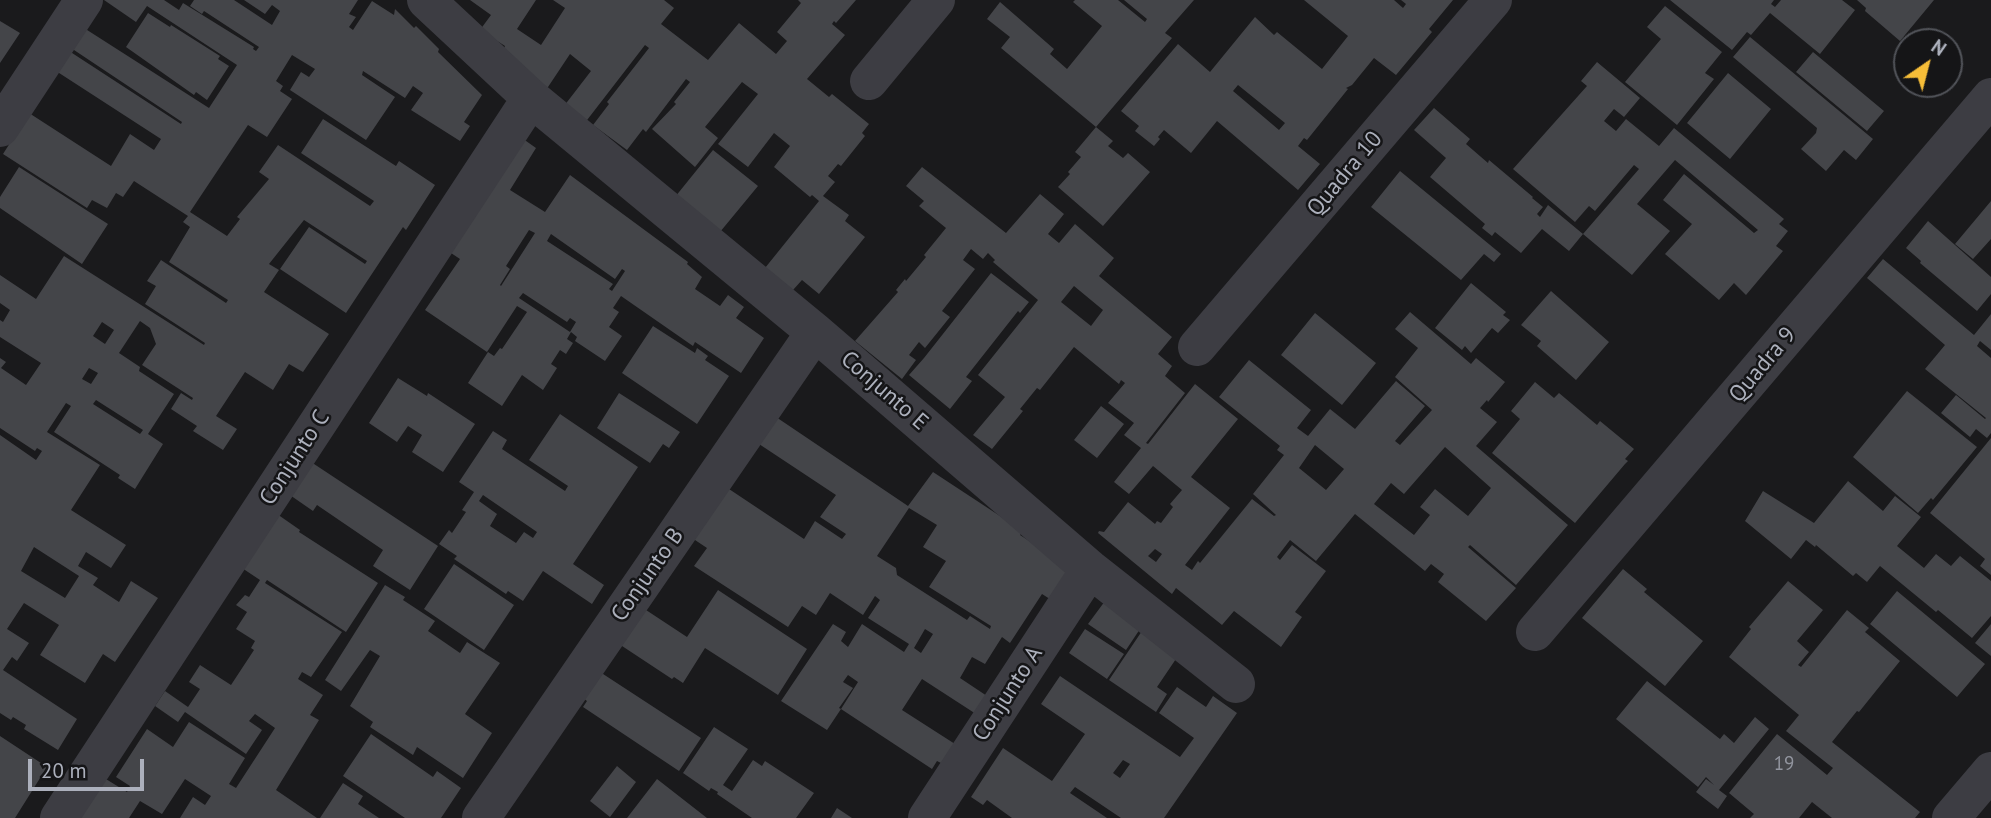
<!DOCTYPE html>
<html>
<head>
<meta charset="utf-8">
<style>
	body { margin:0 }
	#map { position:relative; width:1991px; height:818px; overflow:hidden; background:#1a1a1c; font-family:"PT Sans",sans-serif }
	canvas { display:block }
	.north { position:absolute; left:1893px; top:28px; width:70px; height:70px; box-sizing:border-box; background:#151517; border:2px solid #515359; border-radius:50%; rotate:35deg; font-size:19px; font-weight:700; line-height:28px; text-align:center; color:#acb0bc }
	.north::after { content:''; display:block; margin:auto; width:24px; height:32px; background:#f6bd38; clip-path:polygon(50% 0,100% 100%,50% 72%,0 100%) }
	.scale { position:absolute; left:28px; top:759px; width:116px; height:32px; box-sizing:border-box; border:4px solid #acb0bc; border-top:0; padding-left:9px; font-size:21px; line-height:24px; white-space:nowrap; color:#acb0bc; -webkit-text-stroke:5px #151517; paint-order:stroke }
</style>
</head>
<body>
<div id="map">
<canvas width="1991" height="818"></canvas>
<div class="north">N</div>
<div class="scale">20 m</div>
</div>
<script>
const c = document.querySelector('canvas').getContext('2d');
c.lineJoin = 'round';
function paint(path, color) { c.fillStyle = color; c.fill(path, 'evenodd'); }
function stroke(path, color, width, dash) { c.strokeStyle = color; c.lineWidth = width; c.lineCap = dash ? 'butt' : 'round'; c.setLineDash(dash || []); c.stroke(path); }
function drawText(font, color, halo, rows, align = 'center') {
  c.font = font + ' "PT Sans",sans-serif'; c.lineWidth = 5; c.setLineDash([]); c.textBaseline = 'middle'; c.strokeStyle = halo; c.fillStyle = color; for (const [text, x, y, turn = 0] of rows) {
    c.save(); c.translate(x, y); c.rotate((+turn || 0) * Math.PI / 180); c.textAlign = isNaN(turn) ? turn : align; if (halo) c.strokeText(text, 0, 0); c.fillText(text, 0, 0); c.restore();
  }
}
paint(new Path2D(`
	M 104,0 L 164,0 L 179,10 L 183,3 L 254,47 L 253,49 L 256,51 L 259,47 L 204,11 L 202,14 L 190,6 L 194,0 L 234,0 L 272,25 L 280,11 L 272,5 L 265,14 L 244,0 L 358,0 L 349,14 L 356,17 L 349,27 L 353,30 L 372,1 L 394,15 L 395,9 L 414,28 L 416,26 L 439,49 L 438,52 L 482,95 L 464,122 L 470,126 L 460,141 L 411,110 L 423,93 L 413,86 L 405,98 L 363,71 L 362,75 L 395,97 L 366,140 L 290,90 L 301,72 L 309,77 L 315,69 L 292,55 L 276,81 L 283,86 L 280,91 L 292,99 L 267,137 L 248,125 L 190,212 L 227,236 L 240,219 L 237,217 L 269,179 L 259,172 L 278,145 L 370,206 L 374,201 L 301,153 L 323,119 L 396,166 L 399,161 L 435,185 L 406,230 L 403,227 L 346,313 L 280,269 L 309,227 L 365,264 L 367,261 L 304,220 L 269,264 L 279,270 L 264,292 L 329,334 L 303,372 L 289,364 L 273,390 L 245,372 L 216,416 L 237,429 L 223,450 L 193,431 L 197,426 L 171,409 L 181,393 L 192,400 L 193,398 L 142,365 L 156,344 L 150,328 L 140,321 L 119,353 L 140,367 L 139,371 L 174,394 L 148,434 L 163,444 L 135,489 L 118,478 L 120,475 L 54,432 L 71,406 L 66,403 L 47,432 L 100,465 L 71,510 L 126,545 L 111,568 L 86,552 L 78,566 L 98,578 L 93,585 L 119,602 L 131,581 L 158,598 L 115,662 L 103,654 L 85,683 L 40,655 L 59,625 L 24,603 L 7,629 L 29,643 L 17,661 L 12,657 L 3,670 L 77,719 L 58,750 L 24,729 L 26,725 L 13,717 L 11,720 L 0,713 L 0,435 L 36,460 L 42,451 L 37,448 L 35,451 L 0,428 L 0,358 L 6,362 L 1,368 L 26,385 L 41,363 L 0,337 L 0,320 L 3,322 L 10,310 L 0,303 L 0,275 L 36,299 L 64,256 L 204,345 L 205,343 L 145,304 L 156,286 L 147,281 L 161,260 L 226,303 L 228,300 L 169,262 L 190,227 L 183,222 L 188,216 L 134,181 L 123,197 L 116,193 L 107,208 L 92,200 L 87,208 L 3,154 L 29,113 L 111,166 L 130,134 L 154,150 L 161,139 L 56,71 L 69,51 L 181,124 L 182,122 L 71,48 L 84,28 L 209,108 L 237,65 L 147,6 L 136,22 ZM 102,322 L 114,330 L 105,344 L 93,336 ZM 89,368 L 98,373 L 91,384 L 82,379 ZM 96,400 L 143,430 L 140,434 L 93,404 ZM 34,547 L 79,576 L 65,598 L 21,571 Z
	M 470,0 L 536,0 L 517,29 L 541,45 L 565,8 L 553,0 L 664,0 L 674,8 L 661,24 L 708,60 L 739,23 L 776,54 L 787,41 L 777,32 L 801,3 L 798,0 L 856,0 L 836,23 L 834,21 L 832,24 L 845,35 L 807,79 L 829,97 L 832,94 L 869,124 L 862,133 L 865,136 L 841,166 L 838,164 L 828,176 L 835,182 L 823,196 L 849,215 L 845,221 L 865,237 L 819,294 L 802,280 L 793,290 L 765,268 L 819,201 L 812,195 L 810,197 L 774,167 L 790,146 L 774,133 L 748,167 L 718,144 L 758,94 L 742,82 L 705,127 L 718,138 L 695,167 L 652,129 L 676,104 L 674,102 L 690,82 L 686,79 L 646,132 L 643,129 L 627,150 L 593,125 L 609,104 L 607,102 L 649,48 L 645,45 L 584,124 L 564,106 L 591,71 L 570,54 L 546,90 L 502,52 L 505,46 L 480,30 L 491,15 Z
	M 1075,0 L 1118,0 L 1145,22 L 1147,19 L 1124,0 L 1194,0 L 1165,33 L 1172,38 L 1096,127 L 1001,48 L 1010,37 L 987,19 L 1000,2 L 1054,49 L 1050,54 L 1067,69 L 1102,26 L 1073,2 Z
	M 1304,0 L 1394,0 L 1403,8 L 1406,4 L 1401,0 L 1453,0 L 1429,29 L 1432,32 L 1396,75 L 1374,58 L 1352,85 L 1346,88 L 1348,89 L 1307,140 L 1304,138 L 1298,146 L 1320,164 L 1298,190 L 1217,121 L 1191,153 L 1164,130 L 1158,137 L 1160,139 L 1154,146 L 1135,131 L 1139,126 L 1121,111 L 1178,44 L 1210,72 L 1255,17 L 1274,35 L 1277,32 L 1322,69 L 1348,36 ZM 1238,85 L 1285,123 L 1279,130 L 1233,91 Z
	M 1670,0 L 1774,0 L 1771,4 L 1775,7 L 1781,0 L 1842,0 L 1855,10 L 1820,54 L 1770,13 L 1751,35 L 1747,32 L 1732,50 Z
	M 1857,0 L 1934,0 L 1900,41 L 1865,11 L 1866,8 Z
	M 1665,6 L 1722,52 L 1705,73 L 1714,79 L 1677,125 L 1625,82 L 1661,39 L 1647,27 Z
	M 148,13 L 170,27 L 171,25 L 220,56 L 218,59 L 229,66 L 207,100 L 196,92 L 194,95 L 126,47 Z
	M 0,21 L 20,33 L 0,63 Z
	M 1750,37 L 1873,139 L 1856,160 L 1844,150 L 1826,171 L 1801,149 L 1816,133 L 1817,128 L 1733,57 Z
	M 1813,52 L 1884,111 L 1867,131 L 1796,72 Z
	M 1597,62 L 1640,98 L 1624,117 L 1614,109 L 1604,121 L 1616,131 L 1626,119 L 1659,146 L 1674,128 L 1784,219 L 1779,224 L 1788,231 L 1776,246 L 1783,251 L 1746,295 L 1734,283 L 1719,300 L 1665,254 L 1692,224 L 1663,200 L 1684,174 L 1754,233 L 1758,230 L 1675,160 L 1637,204 L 1670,231 L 1632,275 L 1583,234 L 1639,169 L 1634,165 L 1595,211 L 1589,206 L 1575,222 L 1513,169 L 1587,86 L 1581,81 Z
	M 1728,73 L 1771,109 L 1730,159 L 1687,123 Z
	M 1434,108 L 1470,139 L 1466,144 L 1488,163 L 1489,160 L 1533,197 L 1532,198 L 1543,207 L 1537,214 L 1540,217 L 1548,205 L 1583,234 L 1569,251 L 1542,229 L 1521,253 L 1495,232 L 1492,236 L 1482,228 L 1485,224 L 1430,177 L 1446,158 L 1414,130 Z
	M 1096,127 L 1113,141 L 1108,146 L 1123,158 L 1128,153 L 1150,172 L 1103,226 L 1058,187 L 1070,174 L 1068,172 L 1081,157 L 1075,152 Z
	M 519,136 L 536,148 L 510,190 L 545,212 L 570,175 L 688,262 L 687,264 L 702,277 L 695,289 L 720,306 L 728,295 L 744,307 L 736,318 L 764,338 L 741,373 L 695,342 L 693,346 L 621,296 L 613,308 L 619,312 L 609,327 L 622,336 L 605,361 L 575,341 L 577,337 L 571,332 L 567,339 L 573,343 L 566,354 L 560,350 L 551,364 L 557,368 L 543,390 L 522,375 L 502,406 L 468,383 L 488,352 L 494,356 L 500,348 L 502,349 L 527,312 L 517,306 L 487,352 L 425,310 L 460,259 L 445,249 ZM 529,230 L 535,233 L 501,286 L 500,285 L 510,269 L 506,266 ZM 551,234 L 615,279 L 622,269 L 625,271 L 612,291 L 609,289 L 613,284 L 547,241 ZM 523,293 L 567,322 L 570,318 L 576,322 L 570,332 L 519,298 Z
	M 713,150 L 758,186 L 720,232 L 675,197 Z
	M 19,167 L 108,224 L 82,264 L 0,208 L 0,197 Z
	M 922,167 L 1006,233 L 1040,194 L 1064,214 L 1048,234 L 1059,243 L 1075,224 L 1114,258 L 1099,276 L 1172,337 L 1158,354 L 1172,366 L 1165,376 L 1185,393 L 1146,443 L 1148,444 L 1195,384 L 1238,419 L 1191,477 L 1230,508 L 1185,565 L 1192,570 L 1198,561 L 1200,563 L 1252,499 L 1274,516 L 1276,515 L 1253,494 L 1284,455 L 1277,450 L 1280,446 L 1219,397 L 1249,360 L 1311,410 L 1297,428 L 1308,436 L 1330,409 L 1355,429 L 1396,381 L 1425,406 L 1395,441 L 1400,445 L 1432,410 L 1395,377 L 1418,348 L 1395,329 L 1410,312 L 1471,364 L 1476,358 L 1505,382 L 1488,402 L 1487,400 L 1480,408 L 1497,422 L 1476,446 L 1568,525 L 1516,585 L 1470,545 L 1468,547 L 1516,588 L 1486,621 L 1438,582 L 1444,574 L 1431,564 L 1425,571 L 1355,514 L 1316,561 L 1290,540 L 1277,557 L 1280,560 L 1292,545 L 1326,571 L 1295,612 L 1302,617 L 1281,647 L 1234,611 L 1222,625 L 1176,588 L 1172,594 L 1098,533 L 1099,531 L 1104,532 L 1128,502 L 1155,524 L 1157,521 L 1161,523 L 1173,507 L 1170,504 L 1182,490 L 1153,466 L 1129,494 L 1114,482 L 1141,448 L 1124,435 L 1134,423 L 1108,403 L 1125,383 L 1121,380 L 1119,384 L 1074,347 L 1040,390 L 1037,388 L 1020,409 L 1023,411 L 992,449 L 973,435 L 1005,397 L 978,375 L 1038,300 L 993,262 L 995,260 L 988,253 L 983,259 L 971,249 L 963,260 L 975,269 L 942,311 L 950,317 L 925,348 L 919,342 L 909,355 L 916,360 L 902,379 L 855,341 L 898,292 L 896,290 L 905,279 L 906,281 L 926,257 L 924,255 L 946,228 L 919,206 L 924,201 L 906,186 ZM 1074,286 L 1103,310 L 1091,326 L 1061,302 ZM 1315,445 L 1344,469 L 1326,490 L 1299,468 ZM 1445,447 L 1491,488 L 1468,516 L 1435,489 L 1420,507 L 1430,515 L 1414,535 L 1374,504 L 1391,483 L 1404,494 ZM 1155,549 L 1162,554 L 1156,562 L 1148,556 Z
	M 1400,171 L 1501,254 L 1494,262 L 1484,254 L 1461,280 L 1371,207 Z
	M 1991,201 L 1991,239 L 1973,259 L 1955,244 Z
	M 1928,221 L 1991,277 L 1991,294 L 1977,311 L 1920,263 L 1921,261 L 1906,248 Z
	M 1883,259 L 1974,335 L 1991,314 L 1991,350 L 1980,341 L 1977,346 L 1991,358 L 1991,433 L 1987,438 L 1976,429 L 1970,437 L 1941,413 L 1956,395 L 1985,419 L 1986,418 L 1925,369 L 1945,345 L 1867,278 Z
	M 991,273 L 1029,302 L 1020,313 L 1018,311 L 966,377 L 972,381 L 950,409 L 909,375 L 924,358 Z
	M 1471,283 L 1506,312 L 1503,315 L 1510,320 L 1498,333 L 1492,328 L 1471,353 L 1465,346 L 1462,350 L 1435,328 Z
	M 1551,291 L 1609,342 L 1576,380 L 1537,346 L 1541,341 L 1521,325 Z
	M 1315,313 L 1376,363 L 1342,405 L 1281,355 Z
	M 653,326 L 695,353 L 697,348 L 708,356 L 705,360 L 729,376 L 697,424 L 622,373 Z
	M 398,378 L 427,396 L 428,393 L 475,424 L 443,472 L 412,452 L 422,435 L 408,426 L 397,442 L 369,423 Z
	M 1535,382 L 1554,398 L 1559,393 L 1597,425 L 1600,421 L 1634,449 L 1625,459 L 1628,461 L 1625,464 L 1575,523 L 1492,453 L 1520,419 L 1511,411 Z
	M 1907,391 L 1977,447 L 1933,500 L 1931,498 L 1918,513 L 1853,457 Z
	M 619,393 L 680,432 L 669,448 L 663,444 L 650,463 L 597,428 Z
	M 1101,406 L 1124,424 L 1097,458 L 1074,440 Z
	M 560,414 L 638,467 L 573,564 L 604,585 L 592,604 L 543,571 L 523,601 L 508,591 L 506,594 L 454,559 L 457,556 L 439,544 L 449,530 L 452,533 L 466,512 L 462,510 L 474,492 L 459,482 L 493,431 L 507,440 L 502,449 L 565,491 L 568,486 L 529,460 ZM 483,495 L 537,532 L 533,538 L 524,532 L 516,543 L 490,526 L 497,514 L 479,501 Z
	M 776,417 L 908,506 L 933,472 L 1003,518 L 1025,529 L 1020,535 L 1057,559 L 1070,575 L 1053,601 L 1042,594 L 1010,643 L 1002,637 L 985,664 L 972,657 L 960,678 L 987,696 L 976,714 L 922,679 L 902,710 L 955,744 L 943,764 L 937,761 L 932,769 L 841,709 L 827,730 L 781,701 L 833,624 L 846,632 L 841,641 L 848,647 L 862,624 L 904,652 L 909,644 L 868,618 L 880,600 L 875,596 L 863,615 L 830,593 L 816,615 L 802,606 L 788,627 L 694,566 L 707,548 L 689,536 L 729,489 L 804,539 L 815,521 L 842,539 L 846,534 L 820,517 L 836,495 L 759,444 ZM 909,508 L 937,525 L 923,547 L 946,561 L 929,587 L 991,626 L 990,629 L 970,616 L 967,620 L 897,575 L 896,568 L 877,556 ZM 925,629 L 933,634 L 921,653 L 914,648 ZM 848,675 L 858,682 L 841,709 L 839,708 L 853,688 L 843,682 Z
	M 1991,438 L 1991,575 L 1980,566 L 1985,559 L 1930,513 Z
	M 308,460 L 438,546 L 410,590 L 373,566 L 383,550 L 317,505 L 313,511 L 287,493 Z
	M 1848,481 L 1883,511 L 1895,496 L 1921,517 L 1897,546 L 1924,568 L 1936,554 L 1951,566 L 1960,556 L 1991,581 L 1991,616 L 1972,638 L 1938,610 L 1936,612 L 1880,566 L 1867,582 L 1856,573 L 1853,576 L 1816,545 L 1815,547 L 1806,540 L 1791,559 L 1745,521 L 1763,491 L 1814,523 Z
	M 277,514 L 300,530 L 299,532 L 378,583 L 346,632 L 267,580 L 265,583 L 342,632 L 311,677 L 302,672 L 298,679 L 323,695 L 310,715 L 319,720 L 276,790 L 317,818 L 180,818 L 193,797 L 205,805 L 211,796 L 185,779 L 162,814 L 140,801 L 129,818 L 72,818 L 101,776 L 127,792 L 130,786 L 116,777 L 147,729 L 173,747 L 189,722 L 245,758 L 229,784 L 236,788 L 275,728 L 255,714 L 249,721 L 262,730 L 246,754 L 185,712 L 178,722 L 155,706 L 165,691 L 188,707 L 200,689 L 189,682 L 200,665 L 231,685 L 254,650 L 251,648 L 255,641 L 236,629 L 247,612 L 236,605 L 245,595 L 249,597 L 260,580 L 242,568 Z
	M 454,564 L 514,605 L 484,650 L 424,609 Z
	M 1623,569 L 1647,589 L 1644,592 L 1703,641 L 1665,686 L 1582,618 Z
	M 1788,581 L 1823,610 L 1797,641 L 1809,652 L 1798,665 L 1801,667 L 1847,610 L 1869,628 L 1865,632 L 1900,661 L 1859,712 L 1857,711 L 1832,742 L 1920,812 L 1915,818 L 1832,818 L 1812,802 L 1799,818 L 1750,818 L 1754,814 L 1729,793 L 1777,734 L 1827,775 L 1833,768 L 1786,731 L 1799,715 L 1729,657 L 1751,629 L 1749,627 Z
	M 385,585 L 405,597 L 403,600 L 435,621 L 428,631 L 460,653 L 467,642 L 500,663 L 465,714 L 492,733 L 463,778 L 417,747 L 413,755 L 370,727 L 373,722 L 350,706 L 380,656 L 370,650 L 341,691 L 325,680 Z
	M 718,590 L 807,649 L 778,695 L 705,648 L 683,683 L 674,677 L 672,679 L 619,644 L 643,608 L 687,637 Z
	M 1897,591 L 1985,664 L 1957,697 L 1870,624 Z
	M 1105,601 L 1142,626 L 1126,650 L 1088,624 Z
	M 1991,624 L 1991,656 L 1975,643 Z
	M 1144,628 L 1180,653 L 1157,687 L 1167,694 L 1156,712 L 1109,680 Z
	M 1085,629 L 1124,654 L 1107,679 L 1069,653 Z
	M 600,672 L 701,738 L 679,771 L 583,707 L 587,701 L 583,698 Z
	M 1060,676 L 1180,757 L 1194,738 L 1159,713 L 1177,687 L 1206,707 L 1213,696 L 1237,713 L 1164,818 L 1121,818 L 1075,787 L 1070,793 L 1107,818 L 1012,818 L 987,800 L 983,805 L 971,797 L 1003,748 L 1052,781 L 1085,734 L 1041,704 ZM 1123,760 L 1130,764 L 1120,778 L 1113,773 Z
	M 1647,681 L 1720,739 L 1724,734 L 1734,743 L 1755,717 L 1769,729 L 1719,790 L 1727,796 L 1718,809 L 1696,792 L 1706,779 L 1714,785 L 1706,777 L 1698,787 L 1616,719 Z
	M 714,727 L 748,749 L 723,785 L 732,791 L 753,760 L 762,766 L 765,761 L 814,793 L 796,818 L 752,818 L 717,794 L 718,792 L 711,788 L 709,791 L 683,773 Z
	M 371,734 L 433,777 L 437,771 L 461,788 L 441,818 L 405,818 L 343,776 Z
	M 0,736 L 47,767 L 15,818 L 0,818 Z
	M 617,766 L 636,782 L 610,817 L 590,801 Z
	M 657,779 L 707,818 L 627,818 Z
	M 343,783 L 363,796 L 358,804 L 379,818 L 320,818 Z
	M 837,808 L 852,818 L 831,818 Z`), '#444549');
stroke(new Path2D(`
	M 426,0 L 531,98 L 815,332 L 1090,569 L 1236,684
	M 869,81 L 936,0
	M 0,128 L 84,0
	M 1197,347 L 1493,0
	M 1535,632 L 1991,97
	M 59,818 L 531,98
	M 481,818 L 815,332
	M 927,818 L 1090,569
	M 1951,818 L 1991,771`), '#3d3d43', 38);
drawText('19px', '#92959f', null, [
	["19",1784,765]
]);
drawText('23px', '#acb0bc', '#151517', [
	["Quadra 10",1345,174,-50],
	["Quadra 9",1763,365,-50],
	["Conjunto E",884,391,41],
	["Conjunto C",295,458,-57],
	["Conjunto B",648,575,-55],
	["Conjunto A",1008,694,-57]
]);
</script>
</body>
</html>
